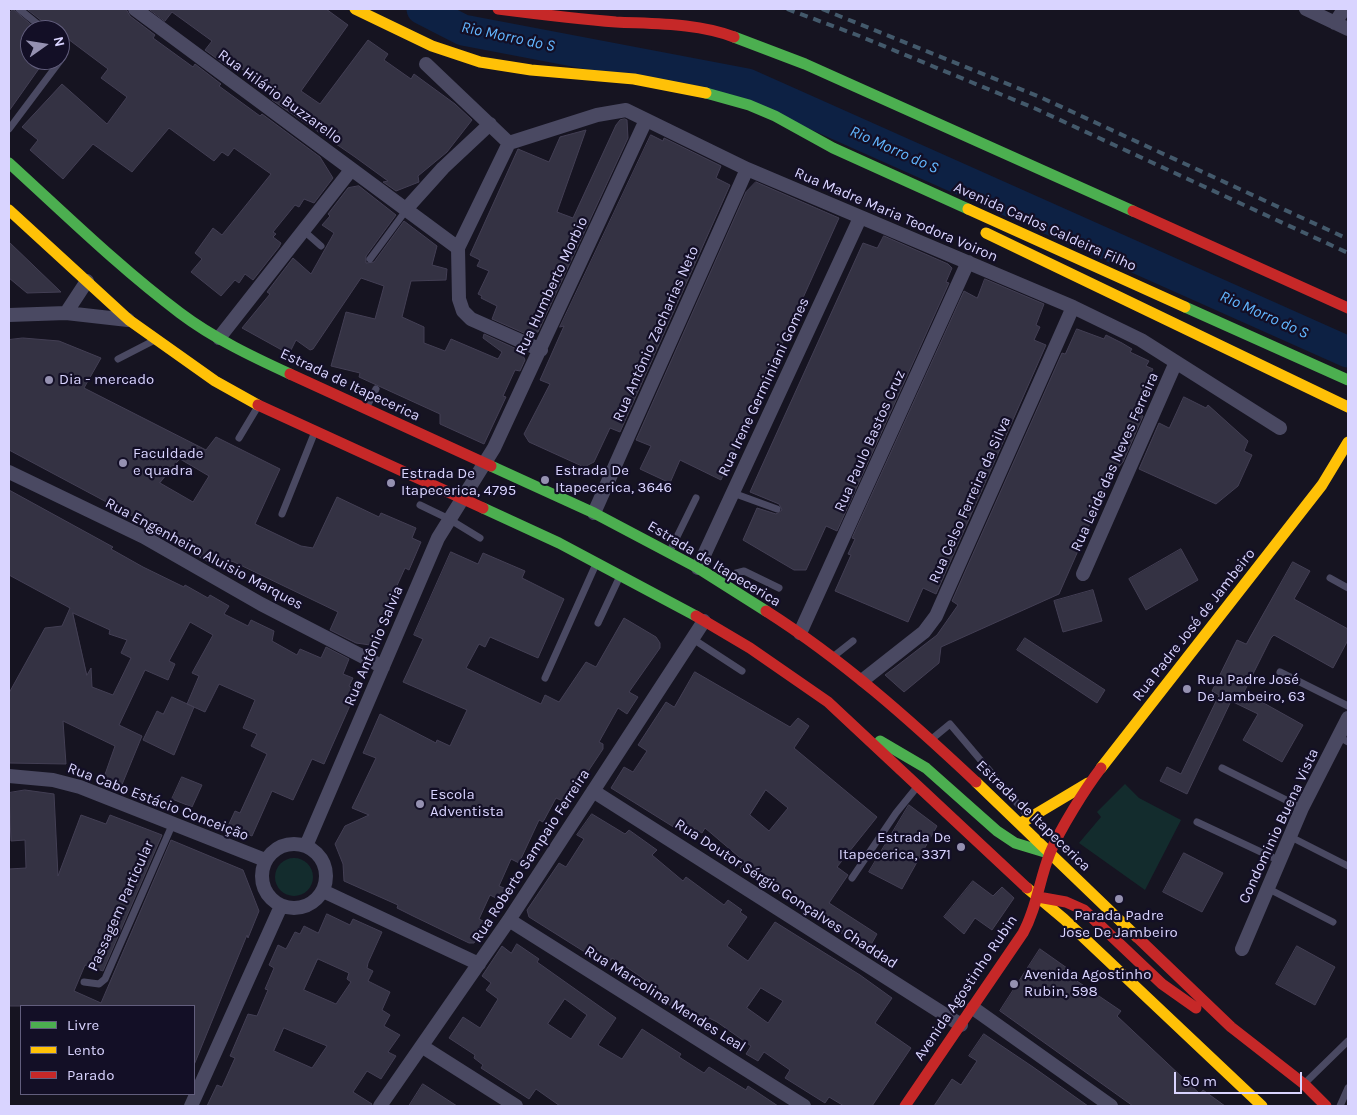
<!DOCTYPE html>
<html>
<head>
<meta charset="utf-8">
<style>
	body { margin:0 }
	#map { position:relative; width:1357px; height:1115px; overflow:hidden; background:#161421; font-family:Karla,sans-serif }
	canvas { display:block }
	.frame { position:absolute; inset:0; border:10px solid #d9d4ff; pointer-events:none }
	.legend { position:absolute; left:20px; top:1005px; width:175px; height:90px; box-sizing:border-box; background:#130f26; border:1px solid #625e7d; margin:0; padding:6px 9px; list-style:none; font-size:15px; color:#d9d4ff }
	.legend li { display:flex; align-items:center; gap:10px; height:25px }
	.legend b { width:25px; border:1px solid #625e7d }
	.north { position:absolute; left:20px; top:20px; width:50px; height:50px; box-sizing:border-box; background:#130f26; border:1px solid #625e7d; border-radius:50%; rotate:77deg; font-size:14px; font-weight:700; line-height:20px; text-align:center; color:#d9d4ff }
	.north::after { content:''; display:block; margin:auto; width:18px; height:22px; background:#9591b1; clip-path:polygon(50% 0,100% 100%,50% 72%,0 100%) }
	.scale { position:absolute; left:1174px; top:1072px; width:128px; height:22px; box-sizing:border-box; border:2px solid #d9d4ff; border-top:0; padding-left:6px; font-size:15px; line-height:18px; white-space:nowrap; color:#d9d4ff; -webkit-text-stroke:4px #130f26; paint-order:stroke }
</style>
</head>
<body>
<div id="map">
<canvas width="1357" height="1115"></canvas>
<div class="frame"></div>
<ul class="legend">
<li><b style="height:6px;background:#4caf50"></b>Livre</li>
<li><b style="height:6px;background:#ffc107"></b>Lento</li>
<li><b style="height:6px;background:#c62828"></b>Parado</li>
</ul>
<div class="north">N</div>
<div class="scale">50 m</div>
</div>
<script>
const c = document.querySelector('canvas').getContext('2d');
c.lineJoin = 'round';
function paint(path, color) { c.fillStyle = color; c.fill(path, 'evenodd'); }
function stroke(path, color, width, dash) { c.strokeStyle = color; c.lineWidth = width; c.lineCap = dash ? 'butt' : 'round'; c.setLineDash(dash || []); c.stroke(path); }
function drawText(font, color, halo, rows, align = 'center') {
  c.font = font + ' Karla,sans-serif'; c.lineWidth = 4.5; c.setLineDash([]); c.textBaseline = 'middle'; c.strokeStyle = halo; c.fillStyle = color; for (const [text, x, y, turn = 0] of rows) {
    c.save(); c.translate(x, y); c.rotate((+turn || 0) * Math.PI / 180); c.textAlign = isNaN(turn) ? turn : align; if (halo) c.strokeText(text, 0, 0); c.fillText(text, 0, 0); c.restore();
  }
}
paint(new Path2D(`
	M 1125,784 L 1139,798 L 1181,820 L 1145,890 L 1079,843 L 1101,817 L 1097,812 Z
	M275 877a19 19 0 1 1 38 0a19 19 0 1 1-38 0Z`), '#132c2d');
stroke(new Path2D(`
	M 422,9 L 463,30 L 747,84 L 1348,352`), '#0d2144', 31);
const building = new Path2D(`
	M 13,9 L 37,30 L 30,30 L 30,60 L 45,60 L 9,111 L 9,14 Z
	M 27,9 L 126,9 L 130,16 L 155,35 L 153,38 L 193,67 L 195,64 L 221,84 L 219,86 L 260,116 L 262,114 L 320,157 L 333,178 L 314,203 L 304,199 L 299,207 L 295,205 L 273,232 L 276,234 L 273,237 L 281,243 L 279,247 L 253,280 L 245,274 L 239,283 L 235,280 L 221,296 L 191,272 L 202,259 L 195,253 L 213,228 L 222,235 L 271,174 L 234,148 L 228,156 L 222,152 L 214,161 L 169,128 L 132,172 L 93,144 L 63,179 L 30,150 L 38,140 L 22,127 L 62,84 L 107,124 L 127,97 L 101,78 L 108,69 L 60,33 L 60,30 L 53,28 L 50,30 L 48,26 Z
	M 149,9 L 326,9 L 348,25 L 301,91 L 320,104 L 368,40 L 388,54 L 384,60 L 411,79 L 414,74 L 455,104 L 472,120 L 447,152 L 418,176 L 419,182 L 396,191 L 383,182 L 388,181 L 355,157 L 272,100 L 279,90 L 256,74 L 255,77 L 235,65 L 231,69 L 205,50 L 212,41 L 172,12 L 165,21 Z
	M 625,119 L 627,120 L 628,138 L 538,332 L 526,334 L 492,319 L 497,306 L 481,298 L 482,296 L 478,294 L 489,271 L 477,266 L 480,260 L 470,255 L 518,149 L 549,162 L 560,137 L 586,130 L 557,212 L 573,218 L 616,125 L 620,120 Z
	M 651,135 L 663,141 L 664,138 L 719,165 L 721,166 L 716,178 L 730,185 L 620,432 L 610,428 L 594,462 L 584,467 L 529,442 L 524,434 L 550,384 L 540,380 L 564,326 L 560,327 Z
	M 756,182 L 839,218 L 721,480 L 680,460 L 670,483 L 640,469 L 651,446 L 636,440 L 746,192 Z
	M 359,186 L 396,215 L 366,256 L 366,263 L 374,262 L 404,221 L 437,246 L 432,265 L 447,269 L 446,280 L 411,281 L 402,317 L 424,327 L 424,343 L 445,351 L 451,339 L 498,359 L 502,352 L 483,338 L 484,334 L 521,351 L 525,360 L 520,371 L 515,370 L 503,396 L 506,397 L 484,444 L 440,424 L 440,414 L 359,377 L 360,373 L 331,366 L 346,312 L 375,319 L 384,286 L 361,278 L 313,349 L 310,350 L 296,340 L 289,354 L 242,328 L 270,294 L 267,292 L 293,258 L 311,274 L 334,233 L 322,225 L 330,216 L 328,214 L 348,188 Z
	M 884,236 L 948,264 L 952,268 L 946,282 L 949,283 L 837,531 L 826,526 L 806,570 L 794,570 L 743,540 L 757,508 L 776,514 L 782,510 L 779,504 L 750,492 L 863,243 L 877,248 Z
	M 9,242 L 61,292 L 27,293 L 9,278 Z
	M 985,279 L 1044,304 L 1036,325 L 1040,327 L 1034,340 L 1046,345 L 936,594 L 923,588 L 908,622 L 835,591 L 851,555 L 848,554 L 855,539 L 852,538 L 964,291 L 977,298 Z
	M 1077,329 L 1104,339 L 1106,335 L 1122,343 L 1132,349 L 1130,352 L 1149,361 L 1146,366 L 1153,369 L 1147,382 L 1153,385 L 1139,414 L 1143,416 L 1123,462 L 1111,476 L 1059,594 L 941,647 L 939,663 L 904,692 L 885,675 L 937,635 L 958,605 L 952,601 L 1062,353 L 1065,354 Z
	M 23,338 L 59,341 L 101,358 L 84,388 L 206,450 L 216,437 L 280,469 L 255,524 L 301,546 L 313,548 L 337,497 L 379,517 L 381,513 L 416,528 L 412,538 L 421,542 L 409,570 L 405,568 L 370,645 L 356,643 L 330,630 L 338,612 L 234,562 L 227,560 L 225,564 L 211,556 L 208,562 L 129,514 L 9,450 L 9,340 ZM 180,459 L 209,476 L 193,502 L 160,483 Z
	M 1184,397 L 1206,408 L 1208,405 L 1248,441 L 1244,451 L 1252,455 L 1238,486 L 1216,504 L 1139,469 L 1159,423 L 1169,428 Z
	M 9,490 L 113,547 L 111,549 L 143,567 L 184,587 L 185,585 L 208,598 L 210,595 L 229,606 L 224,614 L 248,626 L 251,620 L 274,631 L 272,641 L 297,655 L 300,649 L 321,658 L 326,647 L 349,659 L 343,674 L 353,678 L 349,686 L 352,688 L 347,699 L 352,701 L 324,764 L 312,759 L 293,800 L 272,791 L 252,836 L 228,826 L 235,811 L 240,813 L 267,754 L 251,746 L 257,734 L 243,728 L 255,700 L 219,684 L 205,712 L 187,704 L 199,676 L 192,673 L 213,635 L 190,622 L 169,661 L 175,664 L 168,680 L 145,670 L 119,725 L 142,736 L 121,787 L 103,780 L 115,746 L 63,721 L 66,764 L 9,763 L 9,693 L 45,628 L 62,626 L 70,608 L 9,575 ZM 73,613 L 110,630 L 109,634 L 127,640 L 121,653 L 131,658 L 113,695 L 92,687 L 91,668 L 87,675 Z
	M 1181,549 L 1198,580 L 1146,610 L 1129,579 Z
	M 451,552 L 478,564 L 483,553 L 525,571 L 522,578 L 564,599 L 538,658 L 490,637 L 485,647 L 479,644 L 466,668 L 541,704 L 545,695 L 559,702 L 586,662 L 596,667 L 624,618 L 656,637 L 660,643 L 660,648 L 629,692 L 638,697 L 627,714 L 618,708 L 599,742 L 603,744 L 603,749 L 567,803 L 556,798 L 543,822 L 539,820 L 519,863 L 511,859 L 499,886 L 509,890 L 502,901 L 490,895 L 479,919 L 487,923 L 474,943 L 469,943 L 413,916 L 397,908 L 398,905 L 344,881 L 343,864 L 335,844 L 345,826 L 369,815 L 352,808 L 376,758 L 363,753 L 380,714 L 436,743 L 437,740 L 450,746 L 467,710 L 403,682 L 423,639 L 414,635 Z
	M 1293,562 L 1310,571 L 1294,599 L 1348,629 L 1348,640 L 1333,668 L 1274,635 L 1271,638 L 1244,692 L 1303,725 L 1282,762 L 1243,740 L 1258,714 L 1231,701 L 1187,794 L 1160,781 L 1167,767 L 1181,774 L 1219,695 L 1212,691 L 1237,640 L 1246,644 Z
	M 1093,590 L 1102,621 L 1063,632 L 1054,601 Z
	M 1025,638 L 1105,690 L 1097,703 L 1017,650 Z
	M 695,672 L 790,727 L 798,718 L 809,726 L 794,748 L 877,817 L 837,867 L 848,875 L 829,903 L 877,934 L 868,950 L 740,868 L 745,862 L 705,828 L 702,833 L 693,828 L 688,836 L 611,788 L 624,767 L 633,772 L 647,751 L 638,745 L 666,702 L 674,707 ZM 766,790 L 788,808 L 769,831 L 750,815 Z
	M 172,697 L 194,707 L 174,755 L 143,740 L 157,711 L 163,714 Z
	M 182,777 L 202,785 L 192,807 L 172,799 Z
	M 25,790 L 54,794 L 58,876 L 81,815 L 106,824 L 110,815 L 162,835 L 103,971 L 85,965 L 74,991 L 101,1003 L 171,840 L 243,870 L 259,911 L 248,938 L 247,935 L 194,1065 L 194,1006 L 9,1006 L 9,869 L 26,868 L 25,840 L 11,841 L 9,793 Z
	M 909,805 L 937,826 L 902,889 L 869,872 Z
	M 592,814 L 625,834 L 629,830 L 657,850 L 652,855 L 683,881 L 686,877 L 724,905 L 728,900 L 742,910 L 740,912 L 747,917 L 727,946 L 748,961 L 775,922 L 860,975 L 892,998 L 875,1023 L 911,1048 L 872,1106 L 844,1106 L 829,1097 L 825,1103 L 785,1078 L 790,1070 L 764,1052 L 758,1061 L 746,1054 L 751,1046 L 717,1022 L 709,1018 L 703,1026 L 649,992 L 654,986 L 622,964 L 612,958 L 607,966 L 529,917 L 527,910 L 559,863 L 566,867 L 584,839 L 577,835 ZM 761,988 L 783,1001 L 768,1023 L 747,1008 Z
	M 1184,853 L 1223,873 L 1202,912 L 1163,892 Z
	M 973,881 L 993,896 L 1002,887 L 1014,898 L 992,930 L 975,918 L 964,934 L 944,917 Z
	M 327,914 L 350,925 L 353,919 L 382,932 L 368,963 L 367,968 L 373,971 L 368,981 L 390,992 L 382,1010 L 390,1015 L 384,1026 L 400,1035 L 388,1052 L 396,1056 L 381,1079 L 367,1071 L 353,1092 L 372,1104 L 371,1106 L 207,1106 L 217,1085 L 222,1087 L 235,1058 L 230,1056 L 248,1014 L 257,1016 L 268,990 L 265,989 L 274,968 L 269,965 L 278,945 L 286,949 L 295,932 L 300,934 L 304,926 L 318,933 ZM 318,959 L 349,973 L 347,979 L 351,982 L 336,1004 L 304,990 ZM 284,1028 L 327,1046 L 312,1068 L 274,1051 Z
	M 517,944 L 539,959 L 537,962 L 616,1018 L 598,1045 L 622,1059 L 642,1029 L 681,1054 L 679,1057 L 704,1073 L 709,1067 L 746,1090 L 748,1086 L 778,1106 L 560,1106 L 536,1089 L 529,1099 L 481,1068 L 483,1065 L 474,1058 L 475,1055 L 449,1038 L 463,1017 L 480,1028 L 498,999 L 486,990 L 491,983 L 482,976 L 502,946 L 511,953 ZM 565,999 L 587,1015 L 571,1039 L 548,1024 Z
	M 1297,946 L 1335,967 L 1315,1005 L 1276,984 Z
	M 1040,949 L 1074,973 L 1071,977 L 1121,1011 L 1117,1016 L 1200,1094 L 1203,1090 L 1225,1106 L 1133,1106 L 1000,1011 Z
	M 984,1034 L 1033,1067 L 1088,1106 L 934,1106 L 952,1079 L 961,1085 L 977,1061 L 969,1056 Z
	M 423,1084 L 457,1106 L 409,1106 Z`);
paint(building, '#343243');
stroke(building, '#433f54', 1);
stroke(new Path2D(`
	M 19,9 L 45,30
	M 9,129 L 63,57 L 63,48 L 60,43
	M 304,231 L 321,246
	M 370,259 L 407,209
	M 118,359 L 153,341
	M 367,406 L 376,389
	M 239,438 L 257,408
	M 733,493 L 777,509
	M 420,505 L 449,519 L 480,538
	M 282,514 L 314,434
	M 670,551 L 696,498
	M 1330,578 L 1348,588
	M 722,580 L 729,575 L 744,571 L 779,588
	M 598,623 L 620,576
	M 693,639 L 742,671
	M 834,656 L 853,641
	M 1280,672 L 1348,706
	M 545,678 L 596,564
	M 1339,737 L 1348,742
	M 933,738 L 950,724 L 1028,816
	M 1222,768 L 1302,808
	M 1197,822 L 1278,860
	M 1289,836 L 1348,866
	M 852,878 L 896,813 L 917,787
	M 1267,888 L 1333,922
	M 84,982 L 99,984 L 105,979 L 173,823
	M 1306,1082 L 1348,1041
	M 1340,1106 L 1348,1088`), '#4a4962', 7);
stroke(new Path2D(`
	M 135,9 L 458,248
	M 1306,9 L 1348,29
	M 1335,23 L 1344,9
	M 426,64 L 509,143 L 597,115 L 626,110 L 747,169 L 1073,307 L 1141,340 L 1280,428
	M 509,143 L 458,248 L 459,299 L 463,311 L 471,319 L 541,350
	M 407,208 L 443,168 L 490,124
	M 66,313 L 87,281
	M 9,315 L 66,313 L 128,320
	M 219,338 L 351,170
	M 9,472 L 144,537 L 261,604 L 383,667
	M 594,513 L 747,169
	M 698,568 L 860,218
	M 1083,574 L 1176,362
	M 800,633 L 968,262
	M 863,680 L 924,632 L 936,616 L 1073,307
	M 9,776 L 53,780 L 80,787 L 265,860
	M 593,791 L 961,1025
	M262 876a32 32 0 1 1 64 0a32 32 0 1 1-64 0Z
	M 306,846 L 438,538 L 494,448 L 646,120
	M 323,891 L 479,964
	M 509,920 L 804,1106
	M 1242,949 L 1302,808 L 1348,718
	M 973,1008 L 1111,1106
	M 423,1047 L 516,1106
	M 191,1106 L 281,906
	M 380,1106 L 509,920 L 704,621`), '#4a4962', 14);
stroke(new Path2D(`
	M 734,37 L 805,64 L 1133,211
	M 706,93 L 749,105 L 775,116 L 833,148 L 968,209
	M 9,163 C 65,214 120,268 180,313 C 213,338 253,357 290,374
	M 1185,307 L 1348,380
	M 491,466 L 594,513 L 698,568 L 766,611
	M 483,508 L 559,543 L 696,616
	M 880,741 L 926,768 L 997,831 L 1015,843 L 1048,853`), '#4caf50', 11);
stroke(new Path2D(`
	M 355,9 L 432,46 L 480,62 L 531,70 L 634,79 L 706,93
	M 968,209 L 1185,307
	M 9,210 L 129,320 L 215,381 L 258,405
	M 986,233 L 1348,407
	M 1101,768 L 1322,485 L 1348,442
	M 976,782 L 1137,937
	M 1021,823 L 1088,783
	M 1027,888 L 1064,919 L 1262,1106`), '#ffc107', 11);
stroke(new Path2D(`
	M 498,9 C 537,14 576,19 616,22 C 655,24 697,23 734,37
	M 1133,211 L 1348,308
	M 290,374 L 491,466
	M 258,405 L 483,508
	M 766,611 C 843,660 910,720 976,782
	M 696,616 L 750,648 L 828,702 L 1027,888
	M 1038,897 L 1066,902 L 1084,910 L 1162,984 L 1196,1008
	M 1137,937 L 1231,1027 L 1304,1084 L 1326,1106
	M 905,1106 L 1023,933 C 1037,908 1039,880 1050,853 C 1060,829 1085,789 1101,768`), '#c62828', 11);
stroke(new Path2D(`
	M 787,9 L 857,35 L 1034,108 L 1348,253
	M 822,9 L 1040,97 L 1348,239`), '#43596b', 4, [8, 6]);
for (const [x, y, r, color] of [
	[49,380,5,"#9591b1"],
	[123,463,5,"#9591b1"],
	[545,480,5,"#9591b1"],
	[391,483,5,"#9591b1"],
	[1187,689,5,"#9591b1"],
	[420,804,5,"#9591b1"],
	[961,847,5,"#9591b1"],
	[1119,899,5,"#9591b1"],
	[1014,984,5,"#9591b1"]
]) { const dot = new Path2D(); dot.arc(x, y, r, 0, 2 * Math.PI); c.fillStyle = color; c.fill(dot); stroke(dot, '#130f26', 2); }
drawText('15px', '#d9d4ff', '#130f26', [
	["Rua Hilário Buzzarello",280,97,36],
	["Rua Madre Maria Teodora Voiron",896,215,23],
	["Avenida Carlos Caldeira Filho",1045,227,24],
	["Rua Humberto Morbio",552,286,-65],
	["Rua Antônio Zacharias Neto",656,334,-66],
	["Estrada de Itapecerica",350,385,25],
	["Rua Irene Germiniani Gomes",764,387,-65],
	["Rua Paulo Bastos Cruz",870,441,-66],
	["Rua Leide das Neves Ferreira",1115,462,-66],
	["Rua Celso Ferreira da Silva",970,500,-66],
	["Rua Engenheiro Aluisio Marques",204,554,28],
	["Estrada de Itapecerica",714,564,31],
	["Rua Padre José de Jambeiro",1194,625,-52],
	["Rua Antônio Salvia",374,646,-67],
	["Rua Cabo Estácio Conceição",158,802,21],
	["Estrada de Itapecerica",1033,816,44],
	["Condominio Buena Vista",1279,826,-65],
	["Rua Roberto Sampaio Ferreira",531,856,-57],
	["Rua Doutor Sérgio Gonçalves Chaddad",786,894,33],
	["Passagem Particular",121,906,-66],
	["Avenida Agostinho Rubin",966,988,-56],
	["Rua Marcolina Mendes Leal",665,999,32]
]);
drawText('15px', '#d9d4ff', '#130f26', [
	["Dia - mercado",59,380],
	["Faculdade",133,454],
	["e quadra",133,471],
	["Estrada De",555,471],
	["Itapecerica, 3646",555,488],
	["Estrada De",401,474],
	["Itapecerica, 4795",401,491],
	["Rua Padre José",1197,680],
	["De Jambeiro, 63",1197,697],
	["Escola",430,795],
	["Adventista",430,812],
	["Estrada De",951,838,"right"],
	["Itapecerica, 3371",951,855,"right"],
	["Parada Padre",1119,916,"center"],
	["Jose De Jambeiro",1119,933,"center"],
	["Avenida Agostinho",1024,975],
	["Rubin, 598",1024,992]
], 'left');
drawText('italic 16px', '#62b6ff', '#130f26', [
	["Rio Morro do S",508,37,12],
	["Rio Morro do S",894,150,24],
	["Rio Morro do S",1264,315,24]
]);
</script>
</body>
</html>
